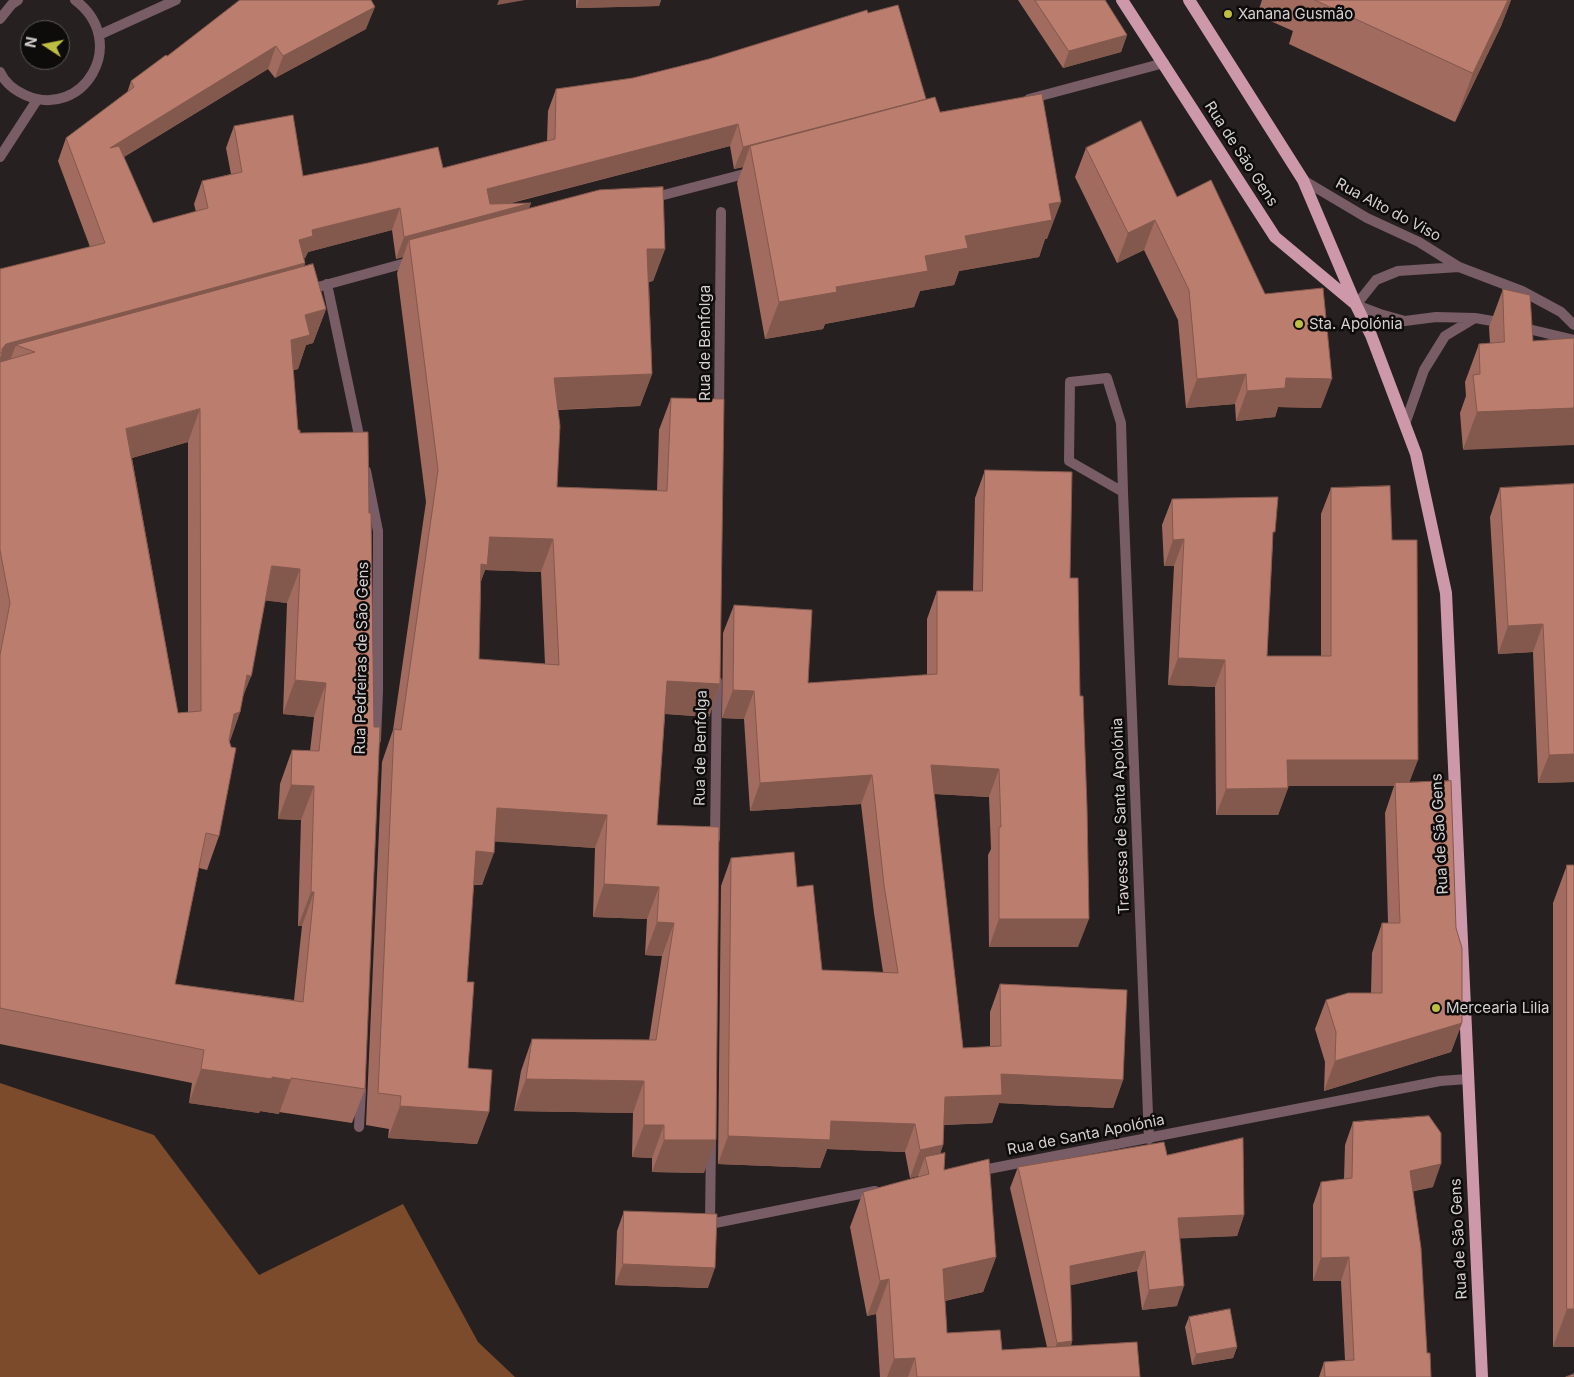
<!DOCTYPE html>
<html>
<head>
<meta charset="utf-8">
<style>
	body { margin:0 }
	#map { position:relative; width:1574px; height:1377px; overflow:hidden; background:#272020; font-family:Inter,sans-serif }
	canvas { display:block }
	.north { position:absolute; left:20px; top:20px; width:50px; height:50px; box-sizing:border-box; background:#0e0b0b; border:1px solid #5e5a5a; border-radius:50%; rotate:281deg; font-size:14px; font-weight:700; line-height:20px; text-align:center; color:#d5d0d1 }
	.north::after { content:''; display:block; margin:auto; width:18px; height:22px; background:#bebe42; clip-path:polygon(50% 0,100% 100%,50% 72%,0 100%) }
</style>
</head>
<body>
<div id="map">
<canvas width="1574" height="1377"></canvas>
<div class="north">N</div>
</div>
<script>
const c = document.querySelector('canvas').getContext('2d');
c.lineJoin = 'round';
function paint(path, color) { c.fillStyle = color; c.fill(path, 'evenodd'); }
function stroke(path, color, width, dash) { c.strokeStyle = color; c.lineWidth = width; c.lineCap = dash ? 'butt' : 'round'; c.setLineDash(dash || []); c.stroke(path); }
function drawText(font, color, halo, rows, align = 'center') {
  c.font = font + ' Inter,sans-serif'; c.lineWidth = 5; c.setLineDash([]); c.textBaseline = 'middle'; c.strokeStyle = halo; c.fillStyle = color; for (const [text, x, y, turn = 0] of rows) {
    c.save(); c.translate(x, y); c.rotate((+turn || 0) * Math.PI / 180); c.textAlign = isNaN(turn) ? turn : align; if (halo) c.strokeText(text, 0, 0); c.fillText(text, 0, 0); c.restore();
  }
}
paint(new Path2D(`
	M 0,1083 L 154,1135 L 259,1275 L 403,1204 L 478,1342 L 515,1377 L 0,1377 Z`), '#7c4b2b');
stroke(new Path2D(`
	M 0,19 L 12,4 L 18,0
	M 99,35 L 176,0
	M 0,72 C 5,83 14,90 25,95 C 83,121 131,42 75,0
	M 1029,99 L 1164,63
	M 0,157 L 37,100
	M 1303,180 L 1367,218 L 1419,242 L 1459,267 L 1522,291 L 1561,312 L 1574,325
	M 652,198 L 752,172
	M 1459,267 L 1398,271 L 1376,280 L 1356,305 L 1380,314 L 1405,321 L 1436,317 L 1475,318
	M 327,284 L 361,445
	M 307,290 L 413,261
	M 1520,327 L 1574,340
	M 719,412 L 721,212
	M 1405,424 L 1424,370 L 1445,336 L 1475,318 L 1504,323
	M 366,471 L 378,531 L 378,691 L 376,740
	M 1123,492 L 1069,461 L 1070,382 L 1107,378 L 1121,423 L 1123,492 L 1149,1139
	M 715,839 L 717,681
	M 359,1127 L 361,1090
	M 711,1139 L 710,1224 L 875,1191
	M 978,1171 L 1440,1081 L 1468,1079`), '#785d66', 10);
stroke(new Path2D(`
	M 1122,0 L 1275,237 L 1354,303
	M 1189,0 L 1303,180 L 1356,305 L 1371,335 L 1416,454 L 1446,593 L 1482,1377`), '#ce98ab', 12);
paint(new Path2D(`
	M 576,0 L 661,0 L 659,6 L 576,8 Z
	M 1018,0 L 1105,0 L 1127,35 L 1121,52 L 1063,68 Z
	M 1262,0 L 1511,0 L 1501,26 L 1455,122 L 1289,44 L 1293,31 L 1257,15 Z
	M 868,13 L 925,100 L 940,112 L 1047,239 L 1045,239 L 1039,257 L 959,271 L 954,285 L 920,291 L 914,307 L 825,324 L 823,329 L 765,339 L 737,183 L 743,167 L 734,169 L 730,146 L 508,204 L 531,203 L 529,208 L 665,249 L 653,281 L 649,282 L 652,374 L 640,406 L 558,410 L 557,487 L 657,491 L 659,430 L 671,398 L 720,684 L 709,717 L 665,714 L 657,825 L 719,827 L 704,1173 L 652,1172 L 652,1158 L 632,1157 L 633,1113 L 514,1111 L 521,1071 L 532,1039 L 649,1040 L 662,956 L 645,955 L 647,919 L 593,917 L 595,848 L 495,841 L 482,885 L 473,885 L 467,982 L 468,1068 L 489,1112 L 477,1144 L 388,1138 L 389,1129 L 366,1125 L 382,762 L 393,730 L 426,502 L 397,273 L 403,257 L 396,259 L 392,230 L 308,252 L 305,258 L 304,258 L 305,263 L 304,267 L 326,309 L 313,343 L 306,345 L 298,369 L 293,370 L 298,430 L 300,433 L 368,432 L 365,1089 L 352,1123 L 279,1112 L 279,1114 L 260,1111 L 259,1113 L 189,1103 L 192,1083 L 0,1044 L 0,269 L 90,247 L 58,161 L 66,138 L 127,93 L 131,81 L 167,56 L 366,29 L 275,78 L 268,69 L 124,157 L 153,223 L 196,212 L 194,204 L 202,181 L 231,174 L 226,148 L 234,126 L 303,176 L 443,168 L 547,141 L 548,111 L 556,89 L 633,78 L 709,59 ZM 188,442 L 188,712 L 178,713 L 132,458 ZM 485,570 L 541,572 L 545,664 L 479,659 L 481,581 ZM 265,600 L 287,603 L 283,714 L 314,717 L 310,751 L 292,750 L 280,784 L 278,819 L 301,820 L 298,926 L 302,926 L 294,1000 L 175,984 L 199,868 L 207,870 L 219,836 L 230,741 L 240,712 L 243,696 L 251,676 Z
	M 1086,148 L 1177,197 L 1265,294 L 1321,408 L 1278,407 L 1275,417 L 1236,421 L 1235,404 L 1186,408 L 1178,320 L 1144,250 L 1117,263 L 1075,177 Z
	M 1503,289 L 1530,295 L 1463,450 L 1460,413 L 1466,396 L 1465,382 L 1479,344 L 1490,343 L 1489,327 Z
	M 985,470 L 1070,578 L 1078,947 L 989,947 L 988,855 L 991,849 L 989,797 L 934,794 L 963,1048 L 990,1047 L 990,1012 L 1000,984 L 1123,1080 L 1113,1108 L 999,1103 L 992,1123 L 944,1125 L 943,1145 L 940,1154 L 944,1170 L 996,1257 L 983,1292 L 945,1301 L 947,1333 L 1002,1350 L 1047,1347 L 1010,1188 L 1018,1167 L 1167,1155 L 1244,1215 L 1237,1236 L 1180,1238 L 1177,1306 L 1142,1310 L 1137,1271 L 1071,1285 L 1072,1341 L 1071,1346 L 1140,1377 L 880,1377 L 876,1314 L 867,1316 L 850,1227 L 863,1192 L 918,1177 L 918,1176 L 910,1178 L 905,1152 L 827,1149 L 820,1168 L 718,1164 L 721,886 L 731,858 L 797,887 L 822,970 L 883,972 L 874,913 L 861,804 L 750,811 L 744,719 L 722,718 L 723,633 L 734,605 L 808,683 L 927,675 L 927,619 L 937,591 L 973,591 L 975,498 Z
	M 1574,484 L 1574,782 L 1538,783 L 1533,652 L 1498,654 L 1490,517 L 1500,488 Z
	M 1331,488 L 1392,540 L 1409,783 L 1456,928 L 1462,1023 L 1451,1052 L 1324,1091 L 1325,1062 L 1315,1029 L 1326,1000 L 1371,993 L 1372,953 L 1382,923 L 1388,923 L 1385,813 L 1394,786 L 1288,786 L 1288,788 L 1278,815 L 1216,815 L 1215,687 L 1168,685 L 1174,566 L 1164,566 L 1162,525 L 1172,499 L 1273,538 L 1267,656 L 1321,656 L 1321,514 Z
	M 1567,865 L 1574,865 L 1574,1347 L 1553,1347 L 1553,903 Z
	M 1353,1122 L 1433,1187 L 1413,1191 L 1427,1353 L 1431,1377 L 1319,1377 L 1324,1362 L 1345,1360 L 1341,1281 L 1313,1281 L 1313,1205 L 1321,1182 L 1344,1179 L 1345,1145 Z
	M 624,1211 L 708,1288 L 615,1285 L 617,1231 Z
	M 1189,1317 L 1237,1347 L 1233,1358 L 1192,1365 L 1185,1327 Z`), '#a16c5f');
paint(new Path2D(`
	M 499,0 L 525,0 L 497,5 Z
	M 579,0 L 661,0 L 659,6 L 576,8 Z
	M 1508,0 L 1511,0 L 1501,26 L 1455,122 L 1473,73 Z
	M 375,7 L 366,29 L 275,78 L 283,56 Z
	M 1127,35 L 1121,52 L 1063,68 L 1069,51 Z
	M 276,46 L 268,69 L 102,170 L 110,148 Z
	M 926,99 L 918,121 L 750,146 L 743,167 L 734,169 L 743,147 Z
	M 738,124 L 730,146 L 479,211 L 487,189 Z
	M 1061,202 L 1047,239 L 1045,239 L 1039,257 L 959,271 L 954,285 L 920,291 L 914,307 L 825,324 L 823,329 L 765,339 L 779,302 L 836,287 L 925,256 L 965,236 L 1049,204 Z
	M 531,203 L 523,225 L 409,240 L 403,257 L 396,259 L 404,237 Z
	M 400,208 L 392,230 L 308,252 L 305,258 L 291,262 L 299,240 L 312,230 Z
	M 1155,220 L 1144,250 L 1117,263 L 1128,233 Z
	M 647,249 L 665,249 L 653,281 L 636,282 Z
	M 305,263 L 297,285 L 35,352 L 16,345 L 9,363 L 0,366 L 0,358 L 2,353 L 2,349 L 6,344 Z
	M 326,309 L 313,343 L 306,345 L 298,369 L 278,374 L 291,340 L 305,315 Z
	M 652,374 L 640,406 L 542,410 L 554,378 Z
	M 1246,374 L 1235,404 L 1186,408 L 1197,379 Z
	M 1286,378 L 1332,379 L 1321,408 L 1278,407 L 1275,417 L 1236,421 L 1247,391 Z
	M 1574,408 L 1574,445 L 1463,450 L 1477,412 Z
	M 200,409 L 188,442 L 114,463 L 126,429 Z
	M 490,537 L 553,539 L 541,572 L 485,570 L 475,597 L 469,597 Z
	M 1184,539 L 1174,566 L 1164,566 L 1173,540 Z
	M 272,566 L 300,569 L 287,603 L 260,600 Z
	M 1543,624 L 1533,652 L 1498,654 L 1508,626 Z
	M 1178,658 L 1225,660 L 1215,687 L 1168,685 Z
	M 247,675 L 251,676 L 238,709 Z
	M 295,680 L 326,683 L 314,717 L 283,714 Z
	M 667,681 L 720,684 L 709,717 L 655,713 Z
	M 733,690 L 754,691 L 744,719 L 722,718 Z
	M 240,712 L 228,746 L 234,714 Z
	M 1574,754 L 1574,782 L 1538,783 L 1549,755 Z
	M 1287,760 L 1418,760 L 1408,786 L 1395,783 L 1394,786 L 1278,786 Z
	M 931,765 L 999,769 L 989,797 L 920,793 Z
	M 872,775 L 861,804 L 750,811 L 760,783 Z
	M 291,785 L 314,786 L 301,820 L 278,819 Z
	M 1288,788 L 1278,815 L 1216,815 L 1226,789 Z
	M 497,808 L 607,815 L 595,848 L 485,841 Z
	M 476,851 L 494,853 L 482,885 L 464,884 Z
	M 604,884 L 659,887 L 647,919 L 593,917 Z
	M 311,892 L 314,892 L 302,926 L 298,926 Z
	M 999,919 L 1089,919 L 1078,947 L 989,947 Z
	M 657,922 L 674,923 L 662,956 L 645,955 Z
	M 1462,1023 L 1451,1052 L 1324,1091 L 1335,1061 Z
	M 201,1069 L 272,1077 L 291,1080 L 279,1114 L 260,1111 L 259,1113 L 189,1103 Z
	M 1001,1074 L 1123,1080 L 1113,1108 L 999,1103 L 992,1123 L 935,1125 L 945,1097 Z
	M 526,1079 L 644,1081 L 633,1113 L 514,1111 Z
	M 400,1106 L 489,1112 L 477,1144 L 388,1138 Z
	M 831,1121 L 915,1124 L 905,1152 L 827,1149 L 820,1168 L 718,1164 L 728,1136 Z
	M 644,1125 L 664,1125 L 652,1158 L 632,1157 Z
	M 664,1140 L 716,1140 L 704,1173 L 652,1172 Z
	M 943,1145 L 933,1173 L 925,1157 L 918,1176 L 910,1178 L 920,1150 Z
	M 1441,1164 L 1433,1187 L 1402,1194 L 1410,1171 Z
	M 1244,1215 L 1237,1236 L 1170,1239 L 1178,1218 Z
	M 1145,1251 L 1137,1271 L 1063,1287 L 1070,1266 Z
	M 996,1257 L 983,1292 L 930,1304 L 943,1269 Z
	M 1349,1257 L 1341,1281 L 1313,1281 L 1321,1258 Z
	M 623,1264 L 715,1268 L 708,1288 L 615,1285 Z
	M 889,1279 L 876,1314 L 867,1316 L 880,1281 Z
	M 1184,1286 L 1177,1306 L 1142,1310 L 1149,1290 Z
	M 1567,1309 L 1574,1309 L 1574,1347 L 1553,1347 Z
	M 1072,1341 L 1065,1361 L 1050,1363 L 1057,1343 Z
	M 1237,1347 L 1233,1358 L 1192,1365 L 1196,1354 Z
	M 915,1358 L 908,1377 L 887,1377 L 894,1359 Z`), '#83584d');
const building = new Path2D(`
	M 240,0 L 371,0 L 375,7 L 283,56 L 276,46 L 110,148 L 119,146 L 153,223 L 208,208 L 202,181 L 242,172 L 234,126 L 293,115 L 303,176 L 368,163 L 438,147 L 443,168 L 555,139 L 556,89 L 633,78 L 709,59 L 867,10 L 868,13 L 898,5 L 926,99 L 743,147 L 738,124 L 487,189 L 490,204 L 531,203 L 404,237 L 400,208 L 312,230 L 313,236 L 299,240 L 305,263 L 6,344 L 2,349 L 2,353 L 0,353 L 0,269 L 105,243 L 66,138 L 134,87 L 131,81 L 166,55 L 167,56 Z
	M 1035,0 L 1105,0 L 1127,35 L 1069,51 Z
	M 1315,0 L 1508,0 L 1473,73 Z
	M 1042,94 L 1061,202 L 1049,204 L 1052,220 L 965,236 L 968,248 L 925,256 L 928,271 L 836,287 L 837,292 L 779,302 L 750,146 L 935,97 L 940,112 Z
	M 1141,121 L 1177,197 L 1211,180 L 1265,294 L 1323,288 L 1332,379 L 1286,378 L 1285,388 L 1247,391 L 1246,374 L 1197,379 L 1189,290 L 1155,220 L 1128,233 L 1086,148 Z
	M 663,187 L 665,249 L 647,249 L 652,374 L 554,378 L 560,426 L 557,487 L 667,491 L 671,398 L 724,399 L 720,684 L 667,681 L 657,825 L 719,827 L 716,1140 L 664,1140 L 664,1125 L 644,1125 L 644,1081 L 526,1079 L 532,1039 L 656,1040 L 674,923 L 657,922 L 659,887 L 604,884 L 607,815 L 497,808 L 494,853 L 476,851 L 467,982 L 474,982 L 468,1068 L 492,1070 L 489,1112 L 400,1106 L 401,1096 L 378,1093 L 394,729 L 401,730 L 438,470 L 409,240 L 599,190 ZM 490,537 L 553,539 L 559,665 L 479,659 L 481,564 L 487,565 Z
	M 313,264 L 326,309 L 305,315 L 310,335 L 291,340 L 298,430 L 300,430 L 300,433 L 368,432 L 369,513 L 371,513 L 374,727 L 380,727 L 365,1089 L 291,1078 L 291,1080 L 272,1077 L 272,1079 L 201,1069 L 204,1050 L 0,1008 L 0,655 L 10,603 L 0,550 L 0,362 L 35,352 L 16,345 ZM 200,409 L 201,711 L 178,713 L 126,429 ZM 272,566 L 300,569 L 295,680 L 326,683 L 319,751 L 292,750 L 291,785 L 314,786 L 311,892 L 314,892 L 303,1002 L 175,984 L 206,833 L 219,836 L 236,748 L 231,747 L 229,740 L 234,714 L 240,712 L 247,675 L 251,676 Z
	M 1503,289 L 1530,295 L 1533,341 L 1574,338 L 1574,408 L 1477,412 L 1473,375 L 1480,374 L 1479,344 L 1504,342 Z
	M 985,470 L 1072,472 L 1070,578 L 1078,578 L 1080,696 L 1083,696 L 1087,807 L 1089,919 L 999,919 L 999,827 L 1001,827 L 999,769 L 931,765 L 963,1048 L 1001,1046 L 1000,984 L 1127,990 L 1123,1080 L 1001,1074 L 1002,1095 L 945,1097 L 943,1145 L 920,1150 L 915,1124 L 831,1121 L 830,1140 L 728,1136 L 731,858 L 794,852 L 797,887 L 813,885 L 822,970 L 898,973 L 884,885 L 872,775 L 760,783 L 754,691 L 733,690 L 734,605 L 812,610 L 808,683 L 937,674 L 937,591 L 982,591 Z
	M 1574,484 L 1574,754 L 1549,755 L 1543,624 L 1508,626 L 1500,488 Z
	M 1390,486 L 1392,540 L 1417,540 L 1418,760 L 1287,760 L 1288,788 L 1226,789 L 1225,660 L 1178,658 L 1184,539 L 1173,540 L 1172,499 L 1278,497 L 1275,532 L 1273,532 L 1267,656 L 1331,656 L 1331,488 Z
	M 1451,781 L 1456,928 L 1462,948 L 1462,1023 L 1335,1061 L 1336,1032 L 1326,1000 L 1348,993 L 1382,993 L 1382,923 L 1400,923 L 1395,783 Z
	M 1567,865 L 1574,865 L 1574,1309 L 1567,1309 Z
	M 1429,1116 L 1441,1133 L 1441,1164 L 1410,1171 L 1421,1248 L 1427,1353 L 1430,1353 L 1431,1377 L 1325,1377 L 1324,1362 L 1354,1360 L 1349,1257 L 1321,1258 L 1321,1182 L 1352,1178 L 1353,1122 Z
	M 1243,1138 L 1244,1215 L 1178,1218 L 1184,1286 L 1149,1290 L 1145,1251 L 1070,1266 L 1072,1341 L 1057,1343 L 1018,1167 L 1164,1142 L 1167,1155 Z
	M 945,1153 L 944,1170 L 989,1159 L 996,1257 L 943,1269 L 947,1333 L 1000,1330 L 1002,1350 L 1137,1342 L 1140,1377 L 917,1377 L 915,1358 L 894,1359 L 889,1279 L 880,1281 L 863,1192 L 929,1174 L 925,1157 Z
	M 624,1211 L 717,1214 L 715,1268 L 623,1264 Z
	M 1230,1309 L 1237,1347 L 1196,1354 L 1189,1317 Z
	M 1574,1374 L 1574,1377 L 1566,1377 Z`);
paint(building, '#bb7d6e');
stroke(building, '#83584d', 1);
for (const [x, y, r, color] of [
	[1228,14,5,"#bebe42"],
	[1299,324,5,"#bebe42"],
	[1436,1008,5,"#bebe42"]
]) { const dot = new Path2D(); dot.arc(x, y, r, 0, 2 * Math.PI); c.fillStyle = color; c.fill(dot); stroke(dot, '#0e0b0b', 2); }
drawText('15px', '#d5d0d1', '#0e0b0b', [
	["Xanana Gusmão",1238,14],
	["Sta. Apolónia",1309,324],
	["Mercearia Lilia",1446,1008]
], 'left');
drawText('15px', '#d5d0d1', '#0e0b0b', [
	["Rua de São Gens",1241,154,57],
	["Rua Alto do Viso",1388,210,28],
	["Rua de Benfolga",705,343,-90],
	["Rua Pedreiras de São Gens",362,658,-89],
	["Rua de Benfolga",701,748,-89],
	["Travessa de Santa Apolónia",1121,816,-92],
	["Rua de São Gens",1440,834,-93],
	["Rua de Santa Apolónia",1086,1135,-11],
	["Rua de São Gens",1459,1239,-93]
]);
</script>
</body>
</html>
